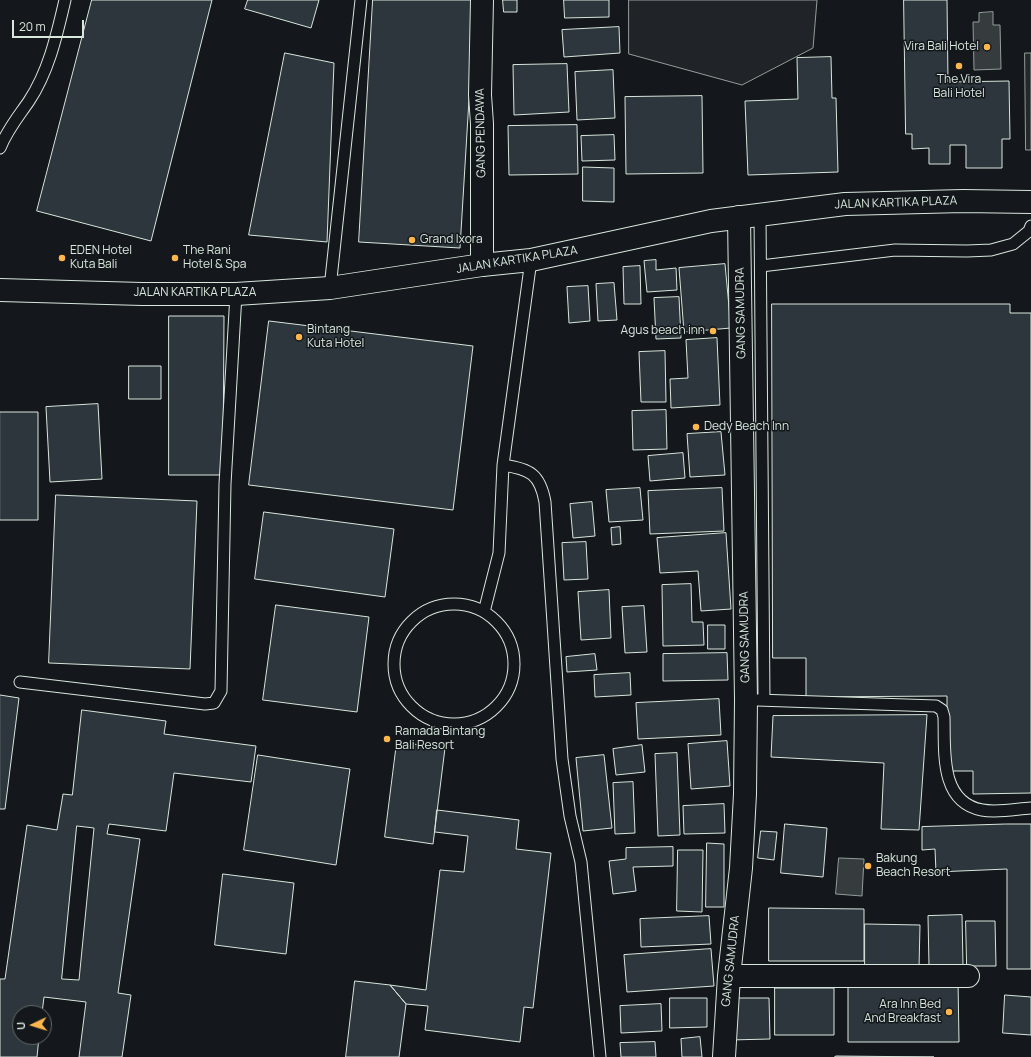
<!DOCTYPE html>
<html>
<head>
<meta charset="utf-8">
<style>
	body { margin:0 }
	#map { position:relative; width:1031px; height:1057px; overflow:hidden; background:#14181c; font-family:Manrope,sans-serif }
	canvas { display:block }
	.north { position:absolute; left:12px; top:1005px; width:40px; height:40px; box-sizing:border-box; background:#14181c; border:1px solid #626a69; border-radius:50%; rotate:266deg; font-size:11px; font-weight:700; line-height:16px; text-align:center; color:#d8e6dc }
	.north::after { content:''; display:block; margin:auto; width:14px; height:18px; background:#ffb74d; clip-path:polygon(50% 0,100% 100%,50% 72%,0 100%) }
	.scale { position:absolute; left:12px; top:20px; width:72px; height:18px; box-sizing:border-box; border:2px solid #d8e6dc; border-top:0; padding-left:5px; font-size:12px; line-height:14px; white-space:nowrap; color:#d8e6dc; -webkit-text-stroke:3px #14181c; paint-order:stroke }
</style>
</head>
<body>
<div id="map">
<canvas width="1031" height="1057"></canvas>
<div class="north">U</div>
<div class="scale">20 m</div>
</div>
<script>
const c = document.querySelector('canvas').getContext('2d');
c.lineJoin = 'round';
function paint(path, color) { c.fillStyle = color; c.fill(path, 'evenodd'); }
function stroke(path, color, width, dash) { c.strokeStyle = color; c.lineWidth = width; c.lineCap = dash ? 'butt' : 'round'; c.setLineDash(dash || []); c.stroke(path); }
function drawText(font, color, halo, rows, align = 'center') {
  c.font = font + ' Manrope,sans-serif'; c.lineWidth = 3; c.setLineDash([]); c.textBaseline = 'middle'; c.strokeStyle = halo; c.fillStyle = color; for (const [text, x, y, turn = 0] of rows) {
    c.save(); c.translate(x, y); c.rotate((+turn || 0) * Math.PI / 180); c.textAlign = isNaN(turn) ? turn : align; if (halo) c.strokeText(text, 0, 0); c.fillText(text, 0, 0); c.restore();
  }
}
const green = new Path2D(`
	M 629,0 L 817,0 L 813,48 L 742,85 L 629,54 Z`);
paint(green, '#202428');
stroke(green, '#939e99', 1);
const parking = new Path2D(`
	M 1025,53 L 1031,53 L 1031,150 L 1026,150 Z`);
paint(parking, '#24282b');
stroke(parking, '#939e99', 1);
const water = new Path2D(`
	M 993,12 L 993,25 L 1000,25 L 1001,69 L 974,70 L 973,22 L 979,22 L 979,13 Z
	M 839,858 L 864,859 L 862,896 L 836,894 Z`);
paint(water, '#363b3e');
stroke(water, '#939e99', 1);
const building = new Path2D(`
	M 92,0 L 212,0 L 151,241 L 37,211 Z
	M 248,0 L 319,0 L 311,28 L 245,9 Z
	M 373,0 L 475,0 L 460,248 L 359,242 Z
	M 503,0 L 517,0 L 517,12 L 504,12 Z
	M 564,0 L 609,0 L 609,17 L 565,18 Z
	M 904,0 L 947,0 L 948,82 L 1009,81 L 1010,139 L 1002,139 L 1002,168 L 966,168 L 966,145 L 950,145 L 950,164 L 929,164 L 929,148 L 912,149 L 912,134 L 906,134 Z
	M 619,27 L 620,53 L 564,57 L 562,30 Z
	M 285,53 L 334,63 L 327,242 L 249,235 Z
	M 831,57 L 832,98 L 836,98 L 838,172 L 748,175 L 745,101 L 798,99 L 797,58 Z
	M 567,64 L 569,112 L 514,115 L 513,65 Z
	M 613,70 L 615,118 L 577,120 L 575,72 Z
	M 702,96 L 703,173 L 626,174 L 625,97 Z
	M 577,125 L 578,174 L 509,175 L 508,126 Z
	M 614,135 L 615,160 L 582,161 L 581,136 Z
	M 583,167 L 614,168 L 614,202 L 583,201 Z
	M 656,260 L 656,270 L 676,268 L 677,290 L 647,292 L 644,261 Z
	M 725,264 L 731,328 L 684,332 L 679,268 Z
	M 640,266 L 641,304 L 624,304 L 623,267 Z
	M 614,283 L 617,320 L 598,321 L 596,284 Z
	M 588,286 L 590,321 L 569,323 L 567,287 Z
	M 679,297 L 681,338 L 656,339 L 654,298 Z
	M 772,304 L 1010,304 L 1010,313 L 1031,313 L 1031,793 L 973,794 L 973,771 L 947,771 L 947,696 L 806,697 L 806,658 L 773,658 Z
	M 169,316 L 224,316 L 223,475 L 169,475 Z
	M 269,321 L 473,346 L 453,510 L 249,485 Z
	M 717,338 L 720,405 L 671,408 L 670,379 L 688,378 L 686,340 Z
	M 665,351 L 666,402 L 641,402 L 639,352 Z
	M 129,366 L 161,366 L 161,399 L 129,399 Z
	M 98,404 L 102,479 L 50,482 L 46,407 Z
	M 666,410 L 667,449 L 633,450 L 632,411 Z
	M 0,412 L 38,412 L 38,520 L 0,520 Z
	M 721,432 L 725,475 L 690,477 L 687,434 Z
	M 683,453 L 685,478 L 650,481 L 648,456 Z
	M 640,488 L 643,520 L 609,522 L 606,490 Z
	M 722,488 L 724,531 L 650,534 L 648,491 Z
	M 56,495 L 197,501 L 190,669 L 49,663 Z
	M 592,502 L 595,536 L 573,538 L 570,504 Z
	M 264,512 L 394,529 L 385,597 L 255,579 Z
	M 620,527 L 621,544 L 612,545 L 611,528 Z
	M 726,533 L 731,609 L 701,611 L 698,571 L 660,573 L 657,538 Z
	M 586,542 L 588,579 L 564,580 L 562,543 Z
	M 691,584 L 692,622 L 703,622 L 704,645 L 663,646 L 662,585 Z
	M 609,590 L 611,638 L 581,640 L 578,592 Z
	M 276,605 L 369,617 L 357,712 L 263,700 Z
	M 644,606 L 647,652 L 625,653 L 622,607 Z
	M 708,625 L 725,625 L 725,649 L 708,649 Z
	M 727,653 L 728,680 L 663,681 L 663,654 Z
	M 595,654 L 597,670 L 567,672 L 566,657 Z
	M 630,673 L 631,695 L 595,697 L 594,675 Z
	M 0,695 L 19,698 L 5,809 L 0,809 Z
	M 719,699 L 721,735 L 638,739 L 636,703 Z
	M 82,710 L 166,721 L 164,734 L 256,746 L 251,782 L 174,773 L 166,831 L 109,824 L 107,834 L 140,839 L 118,993 L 131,995 L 122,1057 L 79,1057 L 86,1002 L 44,997 L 42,1013 L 20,1013 L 20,1037 L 39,1037 L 37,1057 L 0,1057 L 0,979 L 5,979 L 27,825 L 57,830 L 63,794 L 72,795 ZM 77,826 L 94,828 L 79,980 L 62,979 Z
	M 927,715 L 919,830 L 881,829 L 884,763 L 771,757 L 773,716 Z
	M 727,741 L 730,786 L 691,789 L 688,744 Z
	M 397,742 L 445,748 L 433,844 L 385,837 Z
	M 642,745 L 645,772 L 616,775 L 613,749 Z
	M 677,753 L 680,835 L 658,836 L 655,754 Z
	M 258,755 L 350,769 L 336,865 L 244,850 Z
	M 604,755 L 612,828 L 583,831 L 576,758 Z
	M 633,782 L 635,833 L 615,834 L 613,783 Z
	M 724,804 L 725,833 L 684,834 L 683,806 Z
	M 437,810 L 519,820 L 516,849 L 551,853 L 533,1008 L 524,1007 L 520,1042 L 425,1030 L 428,1006 L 406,1004 L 390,985 L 426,990 L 440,870 L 464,872 L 468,836 L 435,832 Z
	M 785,824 L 827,828 L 823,877 L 781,873 Z
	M 1006,824 L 1031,824 L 1031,969 L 1007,969 L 1007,869 L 936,872 L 935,849 L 922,850 L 922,827 Z
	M 761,831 L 777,832 L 774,860 L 758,858 Z
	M 707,843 L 724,844 L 724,907 L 706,907 Z
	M 673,847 L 673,866 L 633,867 L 636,891 L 613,894 L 609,861 L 626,859 L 626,848 Z
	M 678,850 L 703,850 L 702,912 L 677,911 Z
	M 223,874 L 294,883 L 286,954 L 215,945 Z
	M 769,908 L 864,909 L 864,961 L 769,961 Z
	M 962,915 L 963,965 L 929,966 L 928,916 Z
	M 709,916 L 711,944 L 641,947 L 640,919 Z
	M 966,921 L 995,921 L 996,966 L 967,966 Z
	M 865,924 L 920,925 L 919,968 L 865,968 Z
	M 711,949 L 714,986 L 627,992 L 624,955 Z
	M 958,980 L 959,1042 L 848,1042 L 848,981 Z
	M 355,981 L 390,985 L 406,1004 L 399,1057 L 346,1057 Z
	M 775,988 L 834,988 L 834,1035 L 775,1035 Z
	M 1005,995 L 1031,997 L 1031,1035 L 1003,1033 Z
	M 670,998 L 707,998 L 707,1027 L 670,1028 Z
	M 729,998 L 769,998 L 770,1039 L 730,1040 Z
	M 661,1004 L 662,1031 L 621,1033 L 620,1006 Z
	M 700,1037 L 702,1057 L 682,1057 L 681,1039 Z
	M 655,1042 L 656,1057 L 621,1057 L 620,1043 Z
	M 836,1056 L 934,1057 L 835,1057 Z`);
paint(building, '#2c363c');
stroke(building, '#d8e6dc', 1);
const service = new Path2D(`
	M 0,148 C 7,130 18,117 29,101 C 49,71 57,34 65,0
	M 760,215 L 764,700
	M 761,266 L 895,250 L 967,251 L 991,250 L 1013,244 L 1029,231 L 1031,226
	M 330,288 L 361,0
	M 503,465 C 530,469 540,474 545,502 L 562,759 L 570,816 L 581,862 L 600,1057
	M394 664a60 60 0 1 1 120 0a60 60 0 1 1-120 0Z
	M 484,612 L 499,553 L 503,465 L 531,260
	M 20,682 L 205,704 L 214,703 L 221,691 L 225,484 L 236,294
	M 757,700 L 936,706 L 942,710 L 944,717 C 945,750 939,802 982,810 C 997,813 1016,809 1031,808`);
const minor = new Path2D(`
	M 482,0 L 480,95 L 482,124 L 482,265
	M 729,976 L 968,976
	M 724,1057 L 729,976 L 741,868 L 745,794 L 746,700 L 739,217`);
const secondary = new Path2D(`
	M 0,290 L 142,294 L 236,294 L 330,288 L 482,265 L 531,260 L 711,221 L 845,204 L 963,201 L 1031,202`);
stroke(service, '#d8e6dc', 13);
stroke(minor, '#d8e6dc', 24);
stroke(secondary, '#d8e6dc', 24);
stroke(service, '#14181c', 11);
stroke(minor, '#14181c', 22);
stroke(secondary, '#14181c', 22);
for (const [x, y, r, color] of [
	[987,47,4,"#ffb74d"],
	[959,66,4,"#ffb74d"],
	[412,240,4,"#ffb74d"],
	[62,258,4,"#ffb74d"],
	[175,258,4,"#ffb74d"],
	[713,331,4,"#ffb74d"],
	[299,337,4,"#ffb74d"],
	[696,427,4,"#ffb74d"],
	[387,739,4,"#ffb74d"],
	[868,866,4,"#ffb74d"],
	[949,1012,4,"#ffb74d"]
]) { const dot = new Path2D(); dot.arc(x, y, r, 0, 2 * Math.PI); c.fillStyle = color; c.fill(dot); stroke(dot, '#14181c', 1.5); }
drawText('12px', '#d8e6dc', '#14181c', [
	["Vira Bali Hotel",979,47,"right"],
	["The Vira",959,80,"center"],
	["Bali Hotel",959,94,"center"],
	["Grand Ixora",420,240],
	["EDEN Hotel",70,251],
	["Kuta Bali",70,265],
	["The Rani",183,251],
	["Hotel & Spa",183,265],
	["Bintang",307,330],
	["Kuta Hotel",307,344],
	["Agus beach inn",705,331,"right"],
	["Dedy Beach Inn",704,427],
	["Ramada Bintang",395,732],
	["Bali Resort",395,746],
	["Bakung",876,859],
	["Beach Resort",876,873],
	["Ara Inn Bed",941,1005,"right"],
	["And Breakfast",941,1019,"right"]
], 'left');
drawText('12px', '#d8e6dc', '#14181c', [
	["GANG PENDAWA",481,133,-91],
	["JALAN KARTIKA PLAZA",896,203,-2],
	["JALAN KARTIKA PLAZA",517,260,-9],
	["JALAN KARTIKA PLAZA",195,293],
	["GANG SAMUDRA",741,313,-91],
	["GANG SAMUDRA",745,637,-91],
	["GANG SAMUDRA",731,961,-84]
]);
</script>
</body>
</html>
